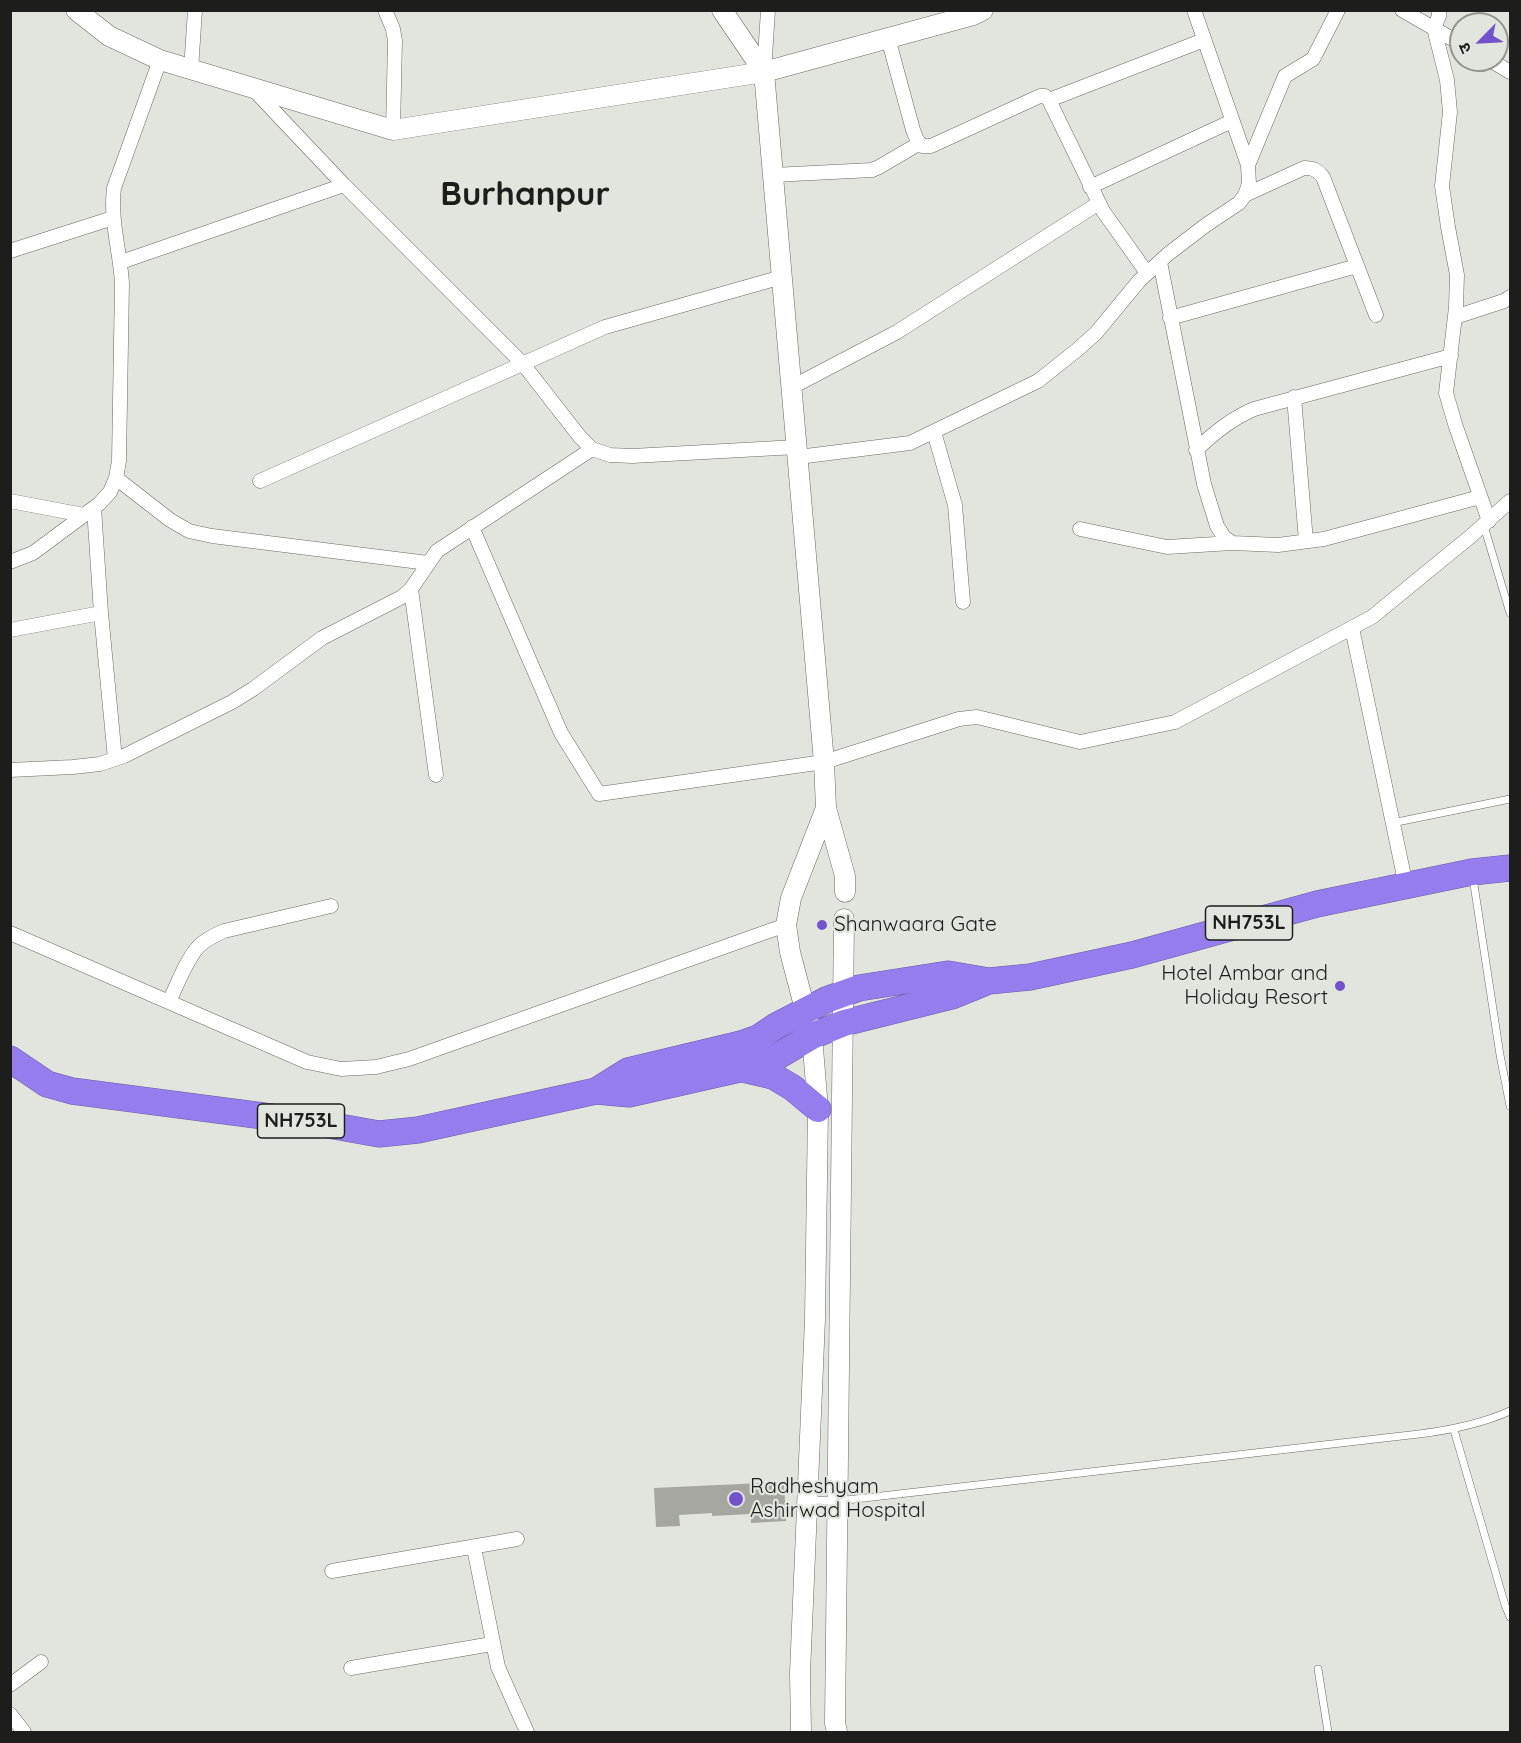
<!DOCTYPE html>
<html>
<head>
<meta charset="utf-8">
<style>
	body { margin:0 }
	#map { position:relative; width:1521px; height:1743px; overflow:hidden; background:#e2e5dd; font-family:Quicksand,"Noto Sans Devanagari",sans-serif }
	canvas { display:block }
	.frame { position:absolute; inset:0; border:12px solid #1d1e1b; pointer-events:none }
	.north { position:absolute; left:1449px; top:12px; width:60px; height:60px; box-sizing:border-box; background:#e2e5dd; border:2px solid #93958f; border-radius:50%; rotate:246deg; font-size:16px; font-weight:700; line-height:24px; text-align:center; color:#1d1e1b }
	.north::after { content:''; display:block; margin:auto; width:21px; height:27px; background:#7353cc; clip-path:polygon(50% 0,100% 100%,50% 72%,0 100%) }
</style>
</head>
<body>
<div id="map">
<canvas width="1521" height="1743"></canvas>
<div class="frame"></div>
<div class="north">उ</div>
</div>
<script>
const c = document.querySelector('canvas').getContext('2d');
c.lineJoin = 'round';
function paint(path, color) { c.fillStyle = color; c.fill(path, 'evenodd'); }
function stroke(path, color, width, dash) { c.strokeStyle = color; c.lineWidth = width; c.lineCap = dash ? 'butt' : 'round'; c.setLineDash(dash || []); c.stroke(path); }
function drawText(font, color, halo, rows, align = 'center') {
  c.font = font + ' Quicksand,sans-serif'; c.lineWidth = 4.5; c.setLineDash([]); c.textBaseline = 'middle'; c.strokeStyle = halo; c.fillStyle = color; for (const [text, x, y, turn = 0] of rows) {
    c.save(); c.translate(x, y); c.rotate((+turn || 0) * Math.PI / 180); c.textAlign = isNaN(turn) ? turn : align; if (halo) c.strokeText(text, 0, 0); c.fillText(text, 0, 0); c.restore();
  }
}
paint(new Path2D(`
	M 784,1482 L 786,1521 L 751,1523 L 751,1514 L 712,1516 L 712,1513 L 679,1515 L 680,1526 L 656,1527 L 654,1488 Z`), '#a4a69f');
const lane = new Path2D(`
	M 1484,526 L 1510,613
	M 1392,823 L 1510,799
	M 1473,878 L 1500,1055 L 1510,1106
	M 1454,1430 L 1505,1605 L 1510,1617
	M 809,1500 L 838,1501 L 1419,1434 C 1451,1430 1481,1424 1510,1411
	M 1318,1669 L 1328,1732`);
const street = new Path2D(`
	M 385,10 L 393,29 L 395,41 L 393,130
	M 1402,10 L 1461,44
	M 1439,10 L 1439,16 L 1434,28 L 1447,80 L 1450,112 L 1442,186 L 1448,227 L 1457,275 L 1456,307 L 1446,393 L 1456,427 L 1489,521
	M 888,38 L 913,130 L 917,140 L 922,146 L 931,146 L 1040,96 L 1045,96 L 1049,100 L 1103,211 L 1147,273
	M 1490,60 L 1510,72
	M 191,70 L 195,10
	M 764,72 L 768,10
	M 254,90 L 344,185 L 523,364 L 580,437 L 592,449 L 610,455 L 632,456 L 797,447
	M 1049,100 L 1204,40
	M 1248,165 L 1285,76 L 1313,59 L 1338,10
	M 773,175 L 872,170 L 879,167 L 920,143
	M 1090,187 L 1232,121
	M 1245,195 L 1304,168 C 1314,168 1317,170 1323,177 L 1376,315
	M 10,251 L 113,218
	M 121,262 L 344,185
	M 1160,262 L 1204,484 L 1217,526 L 1224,537 L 1232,543 L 1278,545 L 1324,539 L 1480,497
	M 1455,317 L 1504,301 L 1510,297
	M 1170,318 L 1357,266
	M 792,387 L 897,332 L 1099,203
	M 1294,397 L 1306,541
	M 934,432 L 955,505 L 963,602
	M 1196,450 C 1214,433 1231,419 1254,409 L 1451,356
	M 798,457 L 910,443 L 1038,381 L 1077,350 L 1096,333 L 1139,281 L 1168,254 L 1206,225 L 1239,203 L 1245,195 L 1249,184 L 1248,165 L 1194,10
	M 116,478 L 170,520 L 189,531 L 212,536 L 428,563
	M 260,481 L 605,327 L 782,277
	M 10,501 L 84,515
	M 94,508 L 101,613 L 115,759
	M 472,527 L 561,733 L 599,794 L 824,762 L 959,719 L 977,717 L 1080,742 L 1175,722 L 1372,617 L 1471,536 L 1510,501
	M 1080,529 L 1167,547 L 1232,543
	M 10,562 L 33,553 L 99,504 L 110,492 L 116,478 L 119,461 L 122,283 C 120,251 110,220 114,188 L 160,60
	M 411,589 L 436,775
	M 1352,628 L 1406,886
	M 10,630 L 101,613
	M 10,770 L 73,767 L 100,764 L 124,756 L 232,702 L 253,689 L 322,638 L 402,597 L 411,589 L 437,551 L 592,449
	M 10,933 L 307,1062 L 341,1069 L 376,1067 L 409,1059 L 786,925
	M 169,1002 C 177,985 186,960 199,946 C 206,939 215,935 224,931 L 331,906
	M 474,1548 L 498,1667 L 527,1732
	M 332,1571 L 517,1539
	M 351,1668 L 492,1644
	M 10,1685 L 41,1662
	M 10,1714 L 24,1732`);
const secondary = new Path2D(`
	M 76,10 L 109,36 L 160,60 L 393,130 L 764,72 L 973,15 L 983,10
	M 722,10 L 764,72 L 824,762 L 826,808 L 845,876 L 845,892
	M 801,1732 L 800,1673 L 815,1319 L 818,1109 L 812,1036 L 790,952 L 786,925 L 791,898 L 826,808
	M 837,1732 L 835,1723 L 844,919`);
const highway = new Path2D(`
	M 10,1059 L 47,1084 L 72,1091 L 317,1123 L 379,1134 L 418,1130 L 596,1091 L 629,1094 L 766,1063 L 812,1036 L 844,1023 L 952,996 L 989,981
	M 743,1069 L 773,1076 L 793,1088 L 818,1109
	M 596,1091 L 628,1071 L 741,1044 L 758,1038 L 776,1026 L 826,1000 L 859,988 L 948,974 L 989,981 L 1030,977 L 1132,955 L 1317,904 L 1472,872 L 1510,868`);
stroke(lane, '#696b64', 8);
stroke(street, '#696b64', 15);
stroke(secondary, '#696b64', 21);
stroke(highway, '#6c5ca4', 27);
stroke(lane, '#fff', 7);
stroke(street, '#fff', 14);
stroke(secondary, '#fff', 20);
stroke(highway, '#967dee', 26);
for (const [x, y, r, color] of [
	[822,925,6,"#7353cc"],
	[1340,986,6,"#7353cc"],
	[736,1499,8,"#7353cc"]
]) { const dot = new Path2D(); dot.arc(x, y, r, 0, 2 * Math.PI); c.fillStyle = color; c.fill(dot); stroke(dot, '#e2e5dd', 2); }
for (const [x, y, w] of [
	[1249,923,87],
	[301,1121,87]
]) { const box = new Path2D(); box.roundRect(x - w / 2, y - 17, w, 34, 4.5); c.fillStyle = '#e2e5dd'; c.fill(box); stroke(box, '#1d1e1b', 1.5); }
drawText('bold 20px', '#1d1e1b', null, [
	["NH753L",1249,923],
	["NH753L",301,1121]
]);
drawText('21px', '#1d1e1b', '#e2e5dd', [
	["Shanwaara Gate",834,925],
	["Hotel Ambar and",1328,974,"right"],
	["Holiday Resort",1328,998,"right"],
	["Radheshyam",750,1487],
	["Ashirwad Hospital",750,1511]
], 'left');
drawText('bold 33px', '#1d1e1b', '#e2e5dd', [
	["Burhanpur",525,195]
]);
</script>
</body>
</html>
